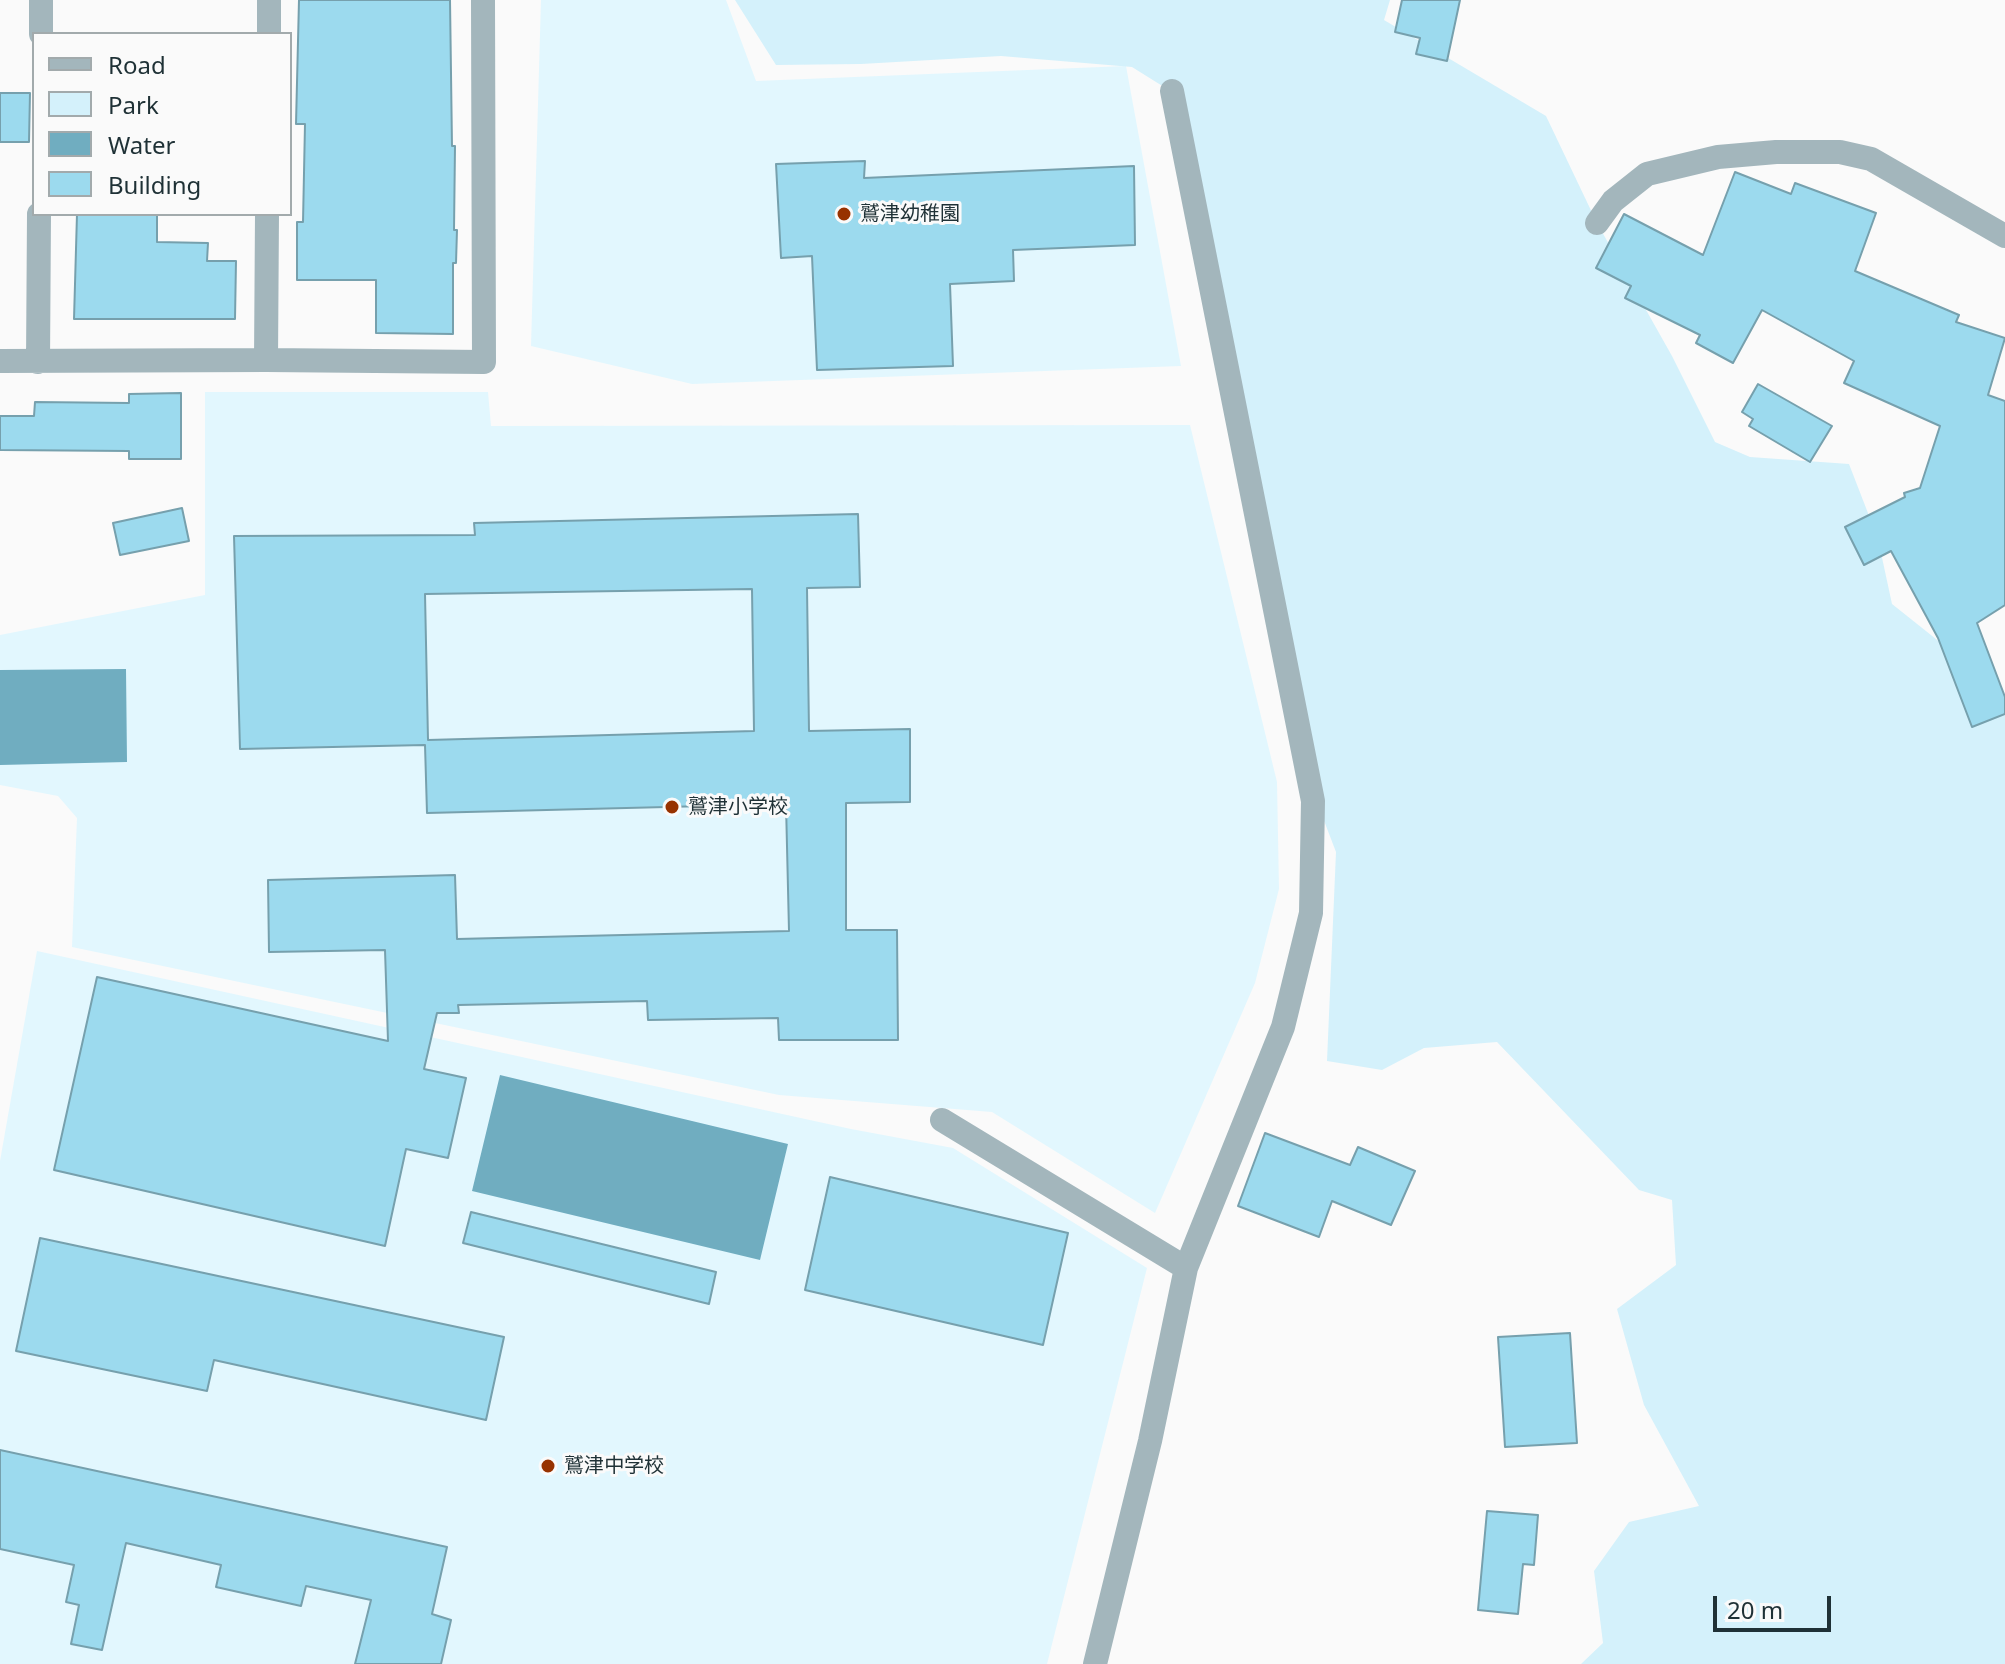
<!DOCTYPE html>
<html>
<head>
<meta charset="utf-8">
<style>
	body { margin:0 }
	#map { position:relative; width:2005px; height:1664px; overflow:hidden; background:#fafafa; font-family:"Noto Sans",sans-serif }
	canvas { display:block }
	.legend { position:absolute; left:32px; top:32px; width:260px; height:184px; box-sizing:border-box; background:#fafafa; border:2px solid #a2aaac; margin:0; padding:10px 14px; list-style:none; font-size:24px; color:#1f3136 }
	.legend li { display:flex; align-items:center; gap:16px; height:40px }
	.legend b { width:40px; border:2px solid #a2aaac }
	.scale { position:absolute; left:1713px; top:1596px; width:118px; height:36px; box-sizing:border-box; border:4px solid #1f3136; border-top:0; padding-left:10px; font-size:24px; line-height:28px; white-space:nowrap; color:#1f3136; -webkit-text-stroke:6px #fafafa; paint-order:stroke }
</style>
</head>
<body>
<div id="map">
<canvas width="2005" height="1664"></canvas>
<ul class="legend">
<li><b style="height:10px;background:#a3b6bc"></b>Road</li>
<li><b style="height:22px;background:#d4f1fb"></b>Park</li>
<li><b style="height:22px;background:#70adc0"></b>Water</li>
<li><b style="height:22px;background:#9cdaee"></b>Building</li>
</ul>
<div class="scale">20 m</div>
</div>
<script>
const c = document.querySelector('canvas').getContext('2d');
c.lineJoin = 'round';
function paint(path, color) { c.fillStyle = color; c.fill(path, 'evenodd'); }
function stroke(path, color, width, dash) { c.strokeStyle = color; c.lineWidth = width; c.lineCap = dash ? 'butt' : 'round'; c.setLineDash(dash || []); c.stroke(path); }
function drawText(font, color, halo, rows, align = 'center') {
  c.font = font + ' "Noto Sans","Noto Sans JP",sans-serif'; c.lineWidth = 6; c.setLineDash([]); c.textBaseline = 'middle'; c.strokeStyle = halo; c.fillStyle = color; for (const [text, x, y, turn = 0] of rows) {
    c.save(); c.translate(x, y); c.rotate((+turn || 0) * Math.PI / 180); c.textAlign = isNaN(turn) ? turn : align; if (halo) c.strokeText(text, 0, 0); c.fillText(text, 0, 0); c.restore();
  }
}
paint(new Path2D(`
	M 541,0 L 726,0 L 756,81 L 1126,66 L 1181,366 L 692,384 L 531,346 Z
	M 205,392 L 488,392 L 491,426 L 1190,425 L 1277,782 L 1279,889 L 1255,983 L 1155,1213 L 992,1112 L 779,1095 L 72,947 L 77,818 L 58,796 L 0,785 L 0,635 L 205,595 Z
	M 37,951 L 851,1129 L 953,1148 L 1147,1268 L 1047,1664 L 0,1664 L 0,1161 Z`), '#e2f7fe');
paint(new Path2D(`
	M 735,0 L 1390,0 L 1384,20 L 1546,116 L 1597,223 L 1672,356 L 1715,442 L 1750,457 L 1849,464 L 1878,539 L 1892,604 L 1936,639 L 1985,685 L 2005,711 L 2005,1664 L 1581,1664 L 1603,1643 L 1594,1571 L 1629,1522 L 1699,1506 L 1644,1405 L 1617,1309 L 1676,1265 L 1672,1200 L 1639,1190 L 1497,1042 L 1424,1048 L 1382,1070 L 1327,1061 L 1336,852 L 1310,784 L 1172,92 L 1132,67 L 1001,56 L 861,64 L 776,65 Z`), '#d4f1fb');
paint(new Path2D(`
	M 126,669 L 127,762 L 0,765 L 0,670 Z
	M 500,1075 L 788,1144 L 760,1260 L 472,1191 Z`), '#70adc0');
const building = new Path2D(`
	M 299,0 L 450,0 L 452,146 L 455,146 L 454,230 L 457,230 L 456,263 L 453,263 L 453,334 L 376,333 L 376,280 L 297,280 L 297,222 L 303,222 L 305,124 L 296,124 Z
	M 1402,0 L 1460,0 L 1447,61 L 1416,54 L 1420,38 L 1395,32 Z
	M 0,93 L 30,93 L 29,142 L 0,142 Z
	M 865,161 L 864,178 L 1134,166 L 1135,245 L 1013,250 L 1014,281 L 950,284 L 953,366 L 817,370 L 812,256 L 781,258 L 776,164 Z
	M 1735,172 L 1791,194 L 1795,183 L 1876,213 L 1855,271 L 1959,315 L 1956,322 L 2005,338 L 1988,395 L 2005,401 L 2005,605 L 1977,623 L 2005,697 L 2005,714 L 1972,727 L 1938,638 L 1891,551 L 1864,565 L 1845,527 L 1905,497 L 1904,493 L 1920,488 L 1940,426 L 1844,383 L 1854,361 L 1762,310 L 1733,363 L 1696,343 L 1700,335 L 1625,298 L 1631,286 L 1596,268 L 1624,214 L 1703,255 Z
	M 77,214 L 157,214 L 157,242 L 208,243 L 207,261 L 236,261 L 235,319 L 74,319 Z
	M 1758,384 L 1832,426 L 1810,462 L 1749,426 L 1753,419 L 1742,412 Z
	M 181,393 L 181,459 L 129,459 L 129,451 L 0,450 L 0,416 L 34,416 L 35,402 L 129,403 L 129,394 Z
	M 182,508 L 189,541 L 120,555 L 113,523 Z
	M 858,514 L 860,587 L 807,588 L 809,731 L 910,729 L 910,802 L 846,803 L 846,930 L 897,930 L 898,1040 L 779,1040 L 778,1018 L 648,1020 L 647,1001 L 458,1005 L 459,1013 L 437,1013 L 424,1069 L 466,1078 L 448,1158 L 406,1149 L 385,1246 L 54,1170 L 97,977 L 388,1041 L 385,950 L 269,952 L 268,880 L 455,875 L 457,939 L 789,931 L 786,804 L 427,813 L 425,745 L 240,749 L 234,536 L 475,535 L 474,523 ZM 752,589 L 754,731 L 428,740 L 425,594 Z
	M 1265,1133 L 1350,1165 L 1358,1147 L 1415,1171 L 1391,1225 L 1332,1201 L 1319,1237 L 1238,1206 Z
	M 830,1177 L 1068,1233 L 1043,1345 L 805,1290 Z
	M 471,1212 L 716,1272 L 709,1304 L 463,1243 Z
	M 40,1238 L 504,1337 L 486,1420 L 214,1360 L 207,1391 L 16,1351 Z
	M 1570,1333 L 1577,1443 L 1505,1447 L 1498,1337 Z
	M 0,1450 L 447,1547 L 432,1614 L 451,1620 L 441,1664 L 355,1664 L 371,1600 L 306,1586 L 301,1606 L 216,1587 L 221,1565 L 126,1543 L 102,1650 L 71,1644 L 79,1605 L 66,1602 L 74,1565 L 0,1549 Z
	M 1487,1511 L 1538,1515 L 1534,1565 L 1523,1564 L 1518,1614 L 1478,1610 Z`);
paint(building, '#9cdaee');
stroke(building, '#76a0ad', 2);
stroke(new Path2D(`
	M 41,34 L 41,0
	M 269,34 L 269,0
	M 1597,223 L 1613,201 L 1647,174 L 1718,157 L 1776,152 L 1840,152 L 1871,159 L 2005,236
	M 266,360 L 267,214
	M 0,361 L 266,360 L 484,362 L 483,0
	M 38,362 L 39,214
	M 942,1120 L 1186,1268
	M 1095,1664 L 1150,1441 L 1186,1268 L 1283,1027 L 1311,913 L 1313,801 L 1172,91`), '#a3b6bc', 24);
for (const [x, y, r, color] of [
	[844,214,8,"#973200"],
	[672,807,8,"#973200"],
	[548,1466,8,"#973200"]
]) { const dot = new Path2D(); dot.arc(x, y, r, 0, 2 * Math.PI); c.fillStyle = color; c.fill(dot); stroke(dot, '#fafafa', 3); }
drawText('20px', '#1f3136', '#fafafa', [
	["鷲津幼稚園",860,214],
	["鷲津小学校",688,807],
	["鷲津中学校",564,1466]
], 'left');
</script>
</body>
</html>
